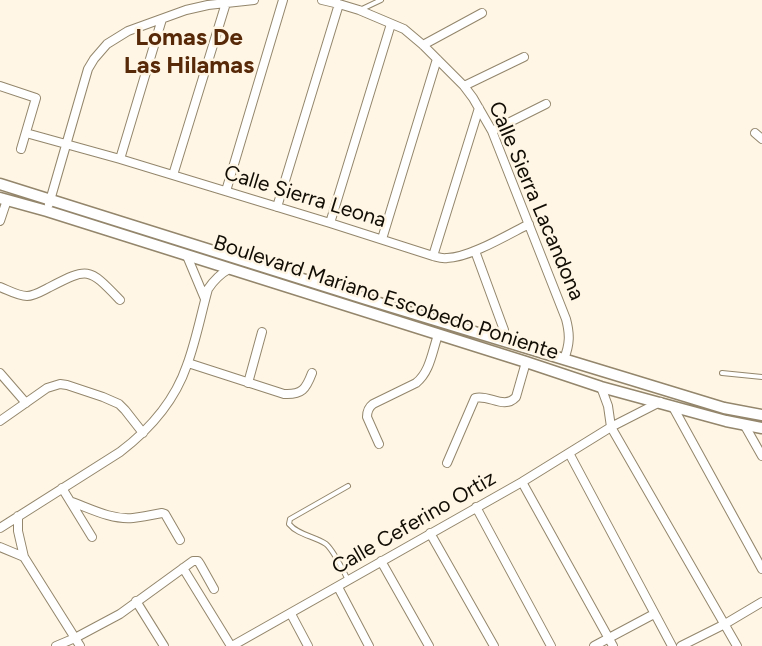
<!DOCTYPE html>
<html>
<head>
<meta charset="utf-8">
<style>
	body { margin:0 }
	canvas { display:block; background:#fff6e5 }
</style>
</head>
<body>
<canvas width="762" height="646"></canvas>
<script>
const c = document.querySelector('canvas').getContext('2d');
c.lineJoin = 'round';
function stroke(path, color, width, dash) { c.strokeStyle = color; c.lineWidth = width; c.lineCap = dash ? 'butt' : 'round'; c.setLineDash(dash || []); c.stroke(path); }
function drawText(font, color, halo, rows, align = 'center') {
  c.font = font + ' Figtree,sans-serif'; c.lineWidth = 5; c.setLineDash([]); c.textBaseline = 'middle'; c.strokeStyle = halo; c.fillStyle = color; for (const [text, x, y, turn = 0] of rows) {
    c.save(); c.translate(x, y); c.rotate((+turn || 0) * Math.PI / 180); c.textAlign = isNaN(turn) ? turn : align; if (halo) c.strokeText(text, 0, 0); c.fillText(text, 0, 0); c.restore();
  }
}
const lane = new Path2D(`
	M 362,9 L 381,0
	M 722,373 L 762,377
	M 348,486 L 290,519 L 289,524 C 298,535 314,536 326,544 C 334,551 343,570 348,580`);
const street = new Path2D(`
	M 322,0 L 339,4 L 359,10 L 404,29 L 423,45 L 464,86 L 473,98 L 492,131 L 566,319 C 570,334 570,344 564,359
	M 423,45 L 482,13
	M 0,86 L 36,98 L 21,149
	M 464,86 L 524,57
	M 492,131 L 546,104
	M 26,133 L 120,159 L 330,223 L 433,256 C 437,257 442,259 447,258 C 469,258 509,234 529,224
	M 755,133 L 762,139
	M 120,159 L 162,19
	M 173,175 L 226,3
	M 226,191 L 283,0
	M 49,204 L 88,69 L 94,59 L 107,44 L 128,31 L 186,10 L 208,5 L 254,0
	M 277,207 L 339,4
	M 0,221 L 7,200
	M 330,223 L 391,24
	M 382,239 L 437,59
	M 475,251 L 504,330 L 503,341
	M 187,256 L 205,299
	M 433,256 L 479,108
	M 0,287 C 8,290 18,296 27,296 C 34,296 42,291 48,288 C 89,267 88,267 120,300
	M 188,363 L 284,394 C 302,395 306,389 312,373
	M 0,373 L 26,403
	M 248,383 L 262,332
	M 601,387 L 608,406 L 611,427 L 737,646
	M 673,407 L 762,569
	M 0,421 L 47,388 L 60,384 L 67,385 L 103,397 L 119,404 L 125,410 L 143,433
	M 745,426 L 762,456
	M 379,444 L 367,417 C 367,411 369,407 373,404 L 416,383 C 430,372 432,352 438,335
	M 569,453 L 672,646
	M 447,463 L 475,398 C 489,394 504,410 516,397 L 526,362
	M 522,482 L 613,646
	M 62,488 L 92,537
	M 72,502 C 91,509 112,520 133,518 C 142,517 152,515 162,513 L 165,514 L 180,540
	M 476,507 L 551,646
	M 18,516 L 18,531 L 24,557 L 80,646
	M 0,528 L 120,452 C 149,430 175,400 187,365 C 196,341 201,314 208,289 C 214,280 220,274 229,269
	M 430,533 L 494,646
	M 0,547 L 24,557
	M 381,561 L 429,646
	M 183,568 L 231,646
	M 338,587 L 369,646
	M 136,601 L 164,646
	M 291,614 L 308,646
	M 56,646 L 75,638 L 120,614 L 193,561 L 198,561 L 200,564 L 214,589
	M 232,646 L 522,482 L 611,427 L 660,402
	M 594,646 L 654,614
	M 681,646 L 725,624 L 762,602`);
const secondary = new Path2D(`
	M 0,184 L 366,299 L 629,379 L 724,408 L 762,415
	M 0,198 L 47,211 L 526,362 L 601,387 L 726,421 L 762,428`);
stroke(lane, '#93866c', 6);
stroke(street, '#93866c', 10);
stroke(secondary, '#93866c', 13);
stroke(lane, '#fff', 4);
stroke(street, '#fff', 8);
stroke(secondary, '#fff', 10);
drawText('21px', '#110c04', '#fff6e5', [
	["Calle Sierra Leona",305,197,17],
	["Calle Sierra Lacandona",536,201,67],
	["Boulevard Mariano Escobedo Poniente",386,298,18],
	["Calle Ceferino Ortiz",414,523,-30]
]);
drawText('bold 24px', '#572909', '#fff6e5', [
	["Lomas De",189,38],
	["Las Hilamas",189,66]
]);
</script>
</body>
</html>
